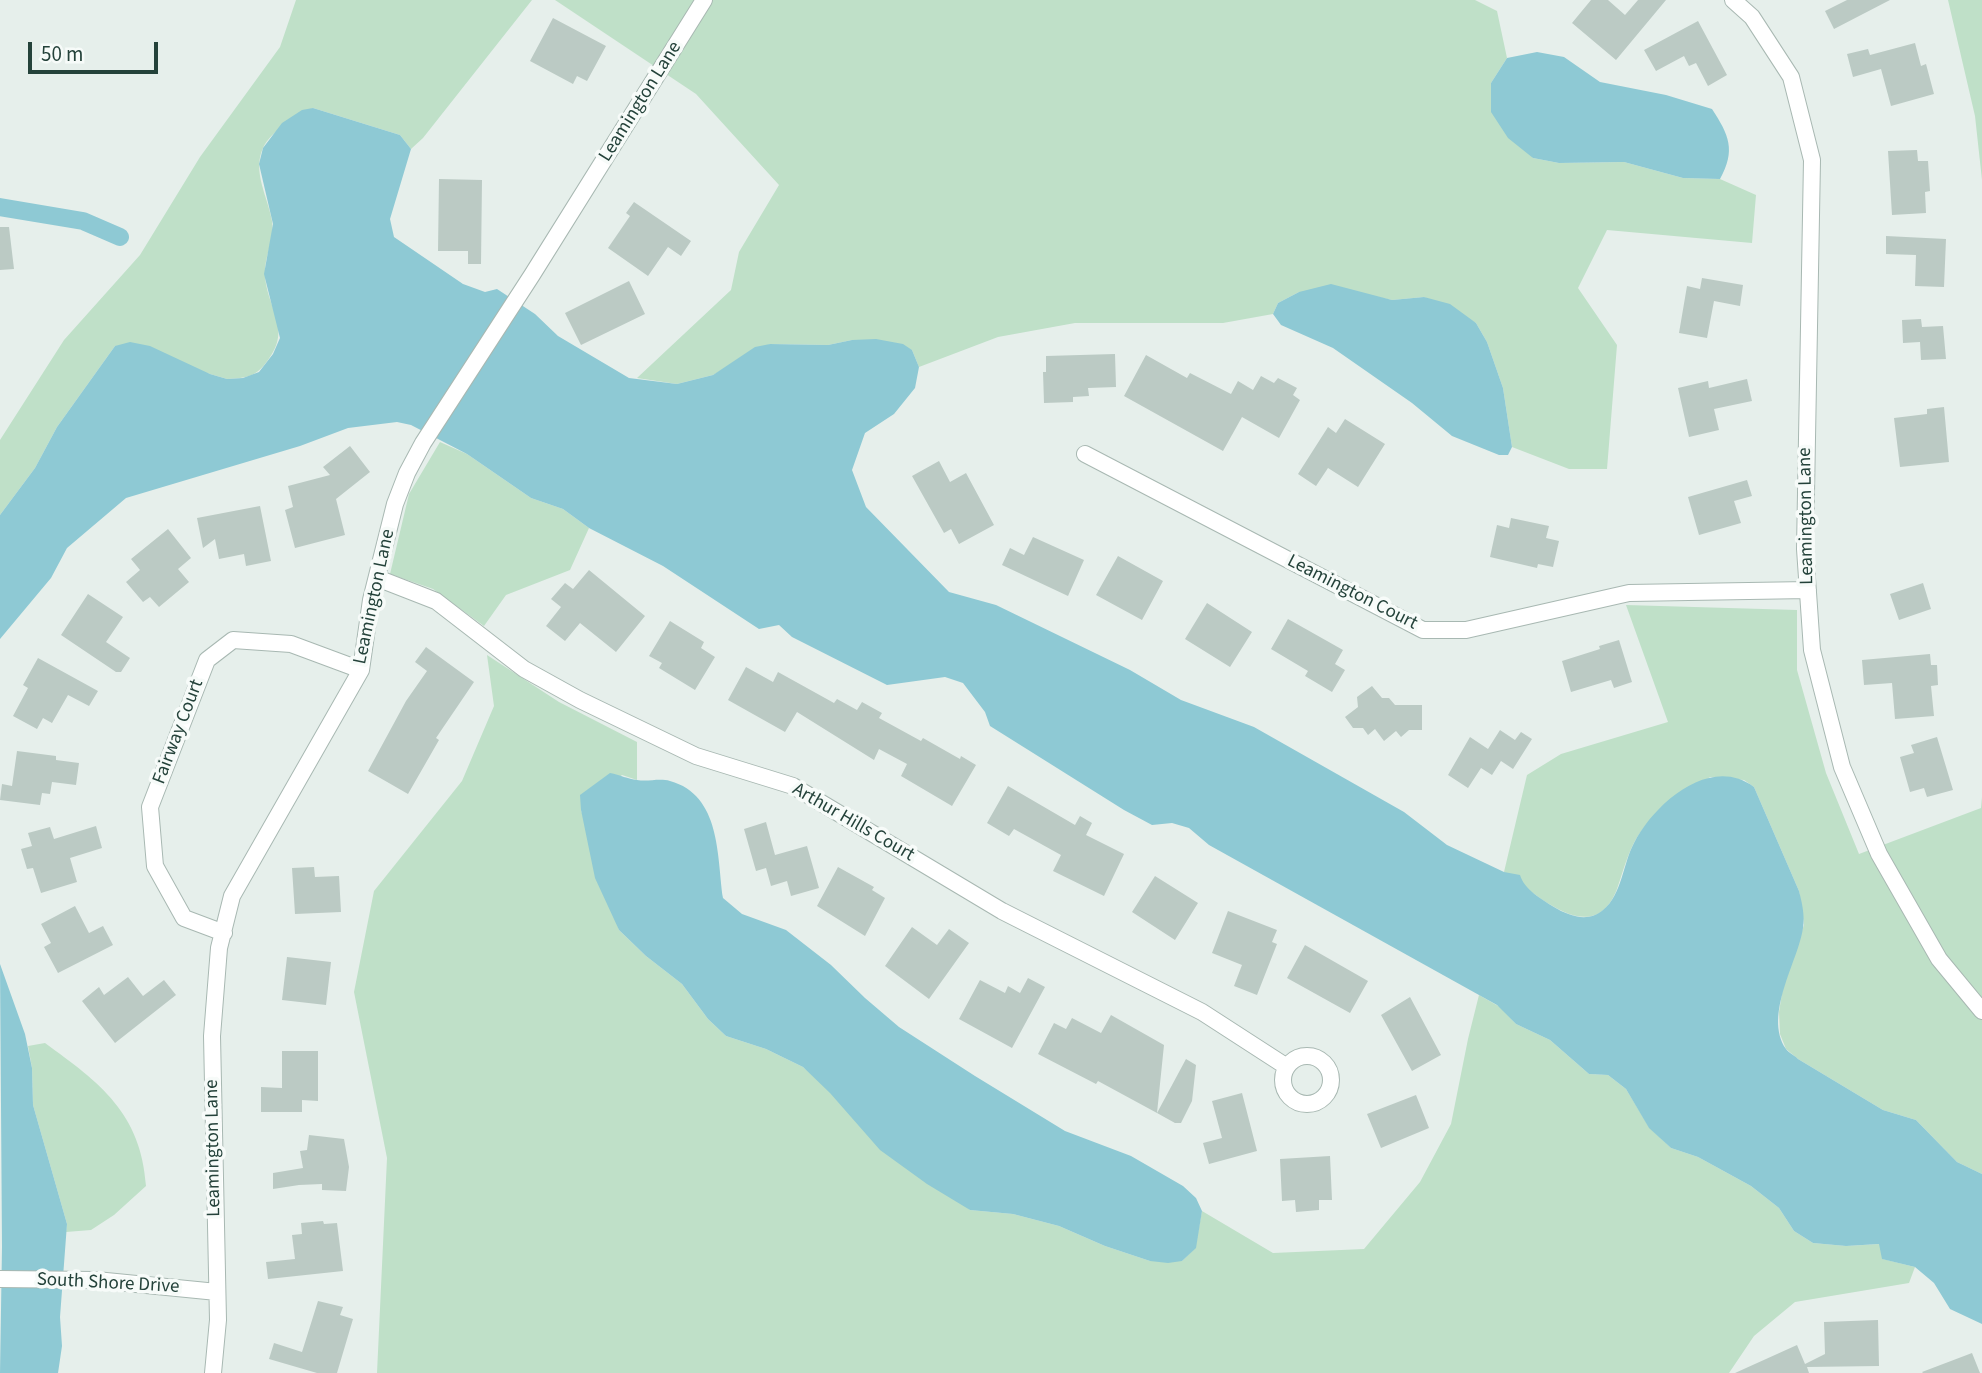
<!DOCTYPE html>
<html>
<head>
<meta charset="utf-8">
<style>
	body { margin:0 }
	#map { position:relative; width:1982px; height:1373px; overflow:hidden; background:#e6efeb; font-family:"Source Sans 3",sans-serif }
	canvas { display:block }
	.scale { position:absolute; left:28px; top:42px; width:130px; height:32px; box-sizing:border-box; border:4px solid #24423a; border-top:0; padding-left:9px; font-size:21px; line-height:24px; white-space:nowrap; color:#24423a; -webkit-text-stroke:5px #f7fbf9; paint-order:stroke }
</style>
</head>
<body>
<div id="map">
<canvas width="1982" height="1373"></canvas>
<div class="scale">50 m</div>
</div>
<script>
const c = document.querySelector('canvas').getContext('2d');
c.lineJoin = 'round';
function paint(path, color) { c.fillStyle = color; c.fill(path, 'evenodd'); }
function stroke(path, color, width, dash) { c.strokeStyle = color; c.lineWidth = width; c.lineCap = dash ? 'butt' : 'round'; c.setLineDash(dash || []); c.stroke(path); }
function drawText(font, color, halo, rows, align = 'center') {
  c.font = font + ' "Source Sans 3",sans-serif'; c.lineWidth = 7; c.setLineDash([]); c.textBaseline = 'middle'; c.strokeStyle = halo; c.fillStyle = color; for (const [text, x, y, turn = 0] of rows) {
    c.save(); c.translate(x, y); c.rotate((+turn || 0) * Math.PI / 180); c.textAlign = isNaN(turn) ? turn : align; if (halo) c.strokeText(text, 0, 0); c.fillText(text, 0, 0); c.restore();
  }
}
paint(new Path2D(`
	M 296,0 L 532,0 L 423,138 L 411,149 L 400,135 L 313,108 C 296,119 272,129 263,148 C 252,172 268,197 272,221 C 275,239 264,257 265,274 C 266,308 293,327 268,360 C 256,377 247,378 227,379 L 115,346 L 57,427 L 35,468 L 0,515 L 0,440 L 64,340 L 140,255 L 200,157 L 280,47 Z
	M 555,0 L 1475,0 L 1497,11 L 1507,58 L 1491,83 L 1533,158 L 1559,163 L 1624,162 L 1683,178 L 1720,179 L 1756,195 L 1752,243 L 1607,230 L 1578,288 L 1617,345 L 1607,469 L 1569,469 L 1512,447 L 1503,388 L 1487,342 L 1476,323 L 1424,297 L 1392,300 L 1362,294 L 1299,292 L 1278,303 L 1273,314 L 1223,323 L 1075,323 L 998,337 L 919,367 L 912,350 L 852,340 L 828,345 L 770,344 L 713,375 L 677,384 L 637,378 L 731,290 L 739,252 L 779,185 L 696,94 Z
	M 1948,0 L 1982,0 L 1982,180 L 1975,116 Z
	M 440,442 L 467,454 L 531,498 L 563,509 L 589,528 L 570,570 L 506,595 L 484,626 L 433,589 L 390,574 L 409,494 Z
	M 1626,605 L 1797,610 L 1797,670 L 1826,773 L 1859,854 L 1981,808 L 1982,797 L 1982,1174 L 1957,1162 L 1916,1120 L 1883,1110 L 1798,1059 L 1786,1049 L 1780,1034 L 1779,1012 L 1783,987 L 1804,925 L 1799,891 L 1754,787 L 1744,780 L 1710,777 C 1693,790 1653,816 1642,830 C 1629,847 1624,869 1617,889 C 1593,951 1536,893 1504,872 L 1527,775 L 1561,754 L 1668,722 Z
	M 487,655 L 559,702 L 637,742 L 637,780 L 622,775 L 581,810 L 619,930 L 646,956 L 682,984 L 708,1019 L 726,1036 L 766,1049 L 803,1067 L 970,1210 L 1013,1214 L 1059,1226 L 1105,1246 L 1150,1261 L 1182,1261 L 1195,1248 L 1202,1211 L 1273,1253 L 1364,1249 L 1420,1182 L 1451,1124 L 1468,1039 L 1479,995 L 1500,1007 L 1516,1024 L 1550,1040 L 1589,1074 L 1608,1075 L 1626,1089 L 1649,1127 L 1671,1148 L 1698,1157 L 1751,1186 L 1779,1208 L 1794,1231 L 1813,1243 L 1846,1246 L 1880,1244 L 1883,1259 L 1915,1267 L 1909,1283 L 1795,1302 L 1754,1336 L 1729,1373 L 377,1373 L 387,1158 L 354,992 L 374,891 L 462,781 L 494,706 Z
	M 45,1043 C 100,1083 141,1113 146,1186 L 114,1215 L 91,1230 L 66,1232 L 67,1224 L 33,1105 L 32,1068 L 28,1046 Z`), '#bfe0c8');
paint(new Path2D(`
	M 1537,52 L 1564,57 L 1600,82 L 1666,95 L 1712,109 C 1729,135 1736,150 1720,179 L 1683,178 L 1624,162 L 1559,163 L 1533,158 L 1508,138 L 1491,112 L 1491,83 L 1507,58 Z
	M 313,108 L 400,135 L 411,149 L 390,219 L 394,237 L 463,284 L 485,292 L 497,289 L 535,314 L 558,336 L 629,378 L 677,384 L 713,375 L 755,347 L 770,344 L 828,345 L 852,340 L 876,339 L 903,344 L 912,350 L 919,367 L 915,388 L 894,414 L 865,433 L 852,470 L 866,507 L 949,592 L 996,605 L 1130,670 L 1181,700 L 1254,727 L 1404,812 L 1447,845 L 1504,872 L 1520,875 C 1524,889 1541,899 1554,907 C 1569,916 1588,923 1603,910 C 1622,895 1623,863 1634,843 C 1654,804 1710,754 1754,787 L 1799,891 C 1802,903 1805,915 1803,928 C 1798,962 1763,1015 1786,1049 C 1788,1052 1795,1056 1798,1059 L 1883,1110 L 1916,1120 L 1957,1162 L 1982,1174 L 1982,1324 L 1950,1309 L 1934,1283 L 1915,1267 L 1882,1259 L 1879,1244 L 1846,1246 L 1813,1243 L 1794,1231 L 1779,1208 L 1751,1186 L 1698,1157 L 1671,1148 L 1649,1128 L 1626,1089 L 1608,1075 L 1589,1074 L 1550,1040 L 1516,1024 L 1497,1005 L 1209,845 L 1189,828 L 1172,823 L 1152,825 L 1124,810 L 990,726 L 985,712 L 963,683 L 945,677 L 887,685 L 792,637 L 779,625 L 759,629 L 663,566 L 589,528 L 563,509 L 531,498 L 467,454 L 411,425 L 397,422 L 348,428 L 300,446 L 126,498 L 67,548 L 51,578 L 0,639 L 0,515 L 35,468 L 57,427 L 115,346 L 130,342 L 150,346 L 210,374 L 227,379 L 243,378 L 259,372 L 273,354 L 280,338 L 264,274 L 273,224 L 259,164 L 263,148 L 282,123 L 302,110 Z
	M 1331,284 L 1392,300 L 1424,297 L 1450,304 L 1476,323 L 1487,342 L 1503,388 L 1512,447 L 1508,455 L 1499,455 L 1452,436 L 1412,403 L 1333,348 L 1281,325 L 1273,314 L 1278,303 L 1299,292 Z
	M 610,773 C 620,775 628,779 637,780 C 648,782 659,778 670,781 C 721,795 717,856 723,898 L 742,914 L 786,930 L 831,965 L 865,998 L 899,1027 L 975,1076 L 1065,1131 L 1131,1156 L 1183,1186 L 1196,1198 L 1202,1211 L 1196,1248 L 1182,1261 L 1168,1263 L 1150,1261 L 1105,1246 L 1059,1226 L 1013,1214 L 970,1210 L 927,1184 L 880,1150 L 830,1093 L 803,1067 L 766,1049 L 726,1036 L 708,1019 L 682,984 L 646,956 L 619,930 L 595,878 L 581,810 L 580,795 Z
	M 0,964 L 25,1034 L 32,1068 L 33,1105 L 67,1224 L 60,1317 L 62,1346 L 58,1373 L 0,1373 L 2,1247 Z`), '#8ec9d4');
stroke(new Path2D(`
	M 0,207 L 83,221 L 120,237`), '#8ec9d4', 18);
paint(new Path2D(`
	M 1591,0 L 1608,0 L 1625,15 L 1638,0 L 1666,0 L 1616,60 L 1572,23 Z
	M 1847,0 L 1890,0 L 1834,29 L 1825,11 Z
	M 553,18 L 606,46 L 587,81 L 577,76 L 573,84 L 530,61 Z
	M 1698,21 L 1727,75 L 1708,86 L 1696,63 L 1689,66 L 1684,56 L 1656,71 L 1644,50 Z
	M 1915,43 L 1921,66 L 1926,64 L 1934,94 L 1891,106 L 1881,69 L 1853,77 L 1847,54 L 1868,49 L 1870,55 Z
	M 1917,150 L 1918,161 L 1928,161 L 1930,191 L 1925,192 L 1926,213 L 1892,215 L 1888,151 Z
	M 439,179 L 482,180 L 481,264 L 468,264 L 468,251 L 438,251 Z
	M 634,202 L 691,241 L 681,256 L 668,247 L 648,276 L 608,248 L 630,216 L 626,213 Z
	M 0,227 L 9,227 L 14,269 L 0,270 Z
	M 1886,236 L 1946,239 L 1944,287 L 1915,286 L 1916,255 L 1886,254 Z
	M 1702,278 L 1743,285 L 1740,306 L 1714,301 L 1707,338 L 1679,333 L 1687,286 L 1700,289 Z
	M 629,281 L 645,314 L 581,345 L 565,313 Z
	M 1921,319 L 1922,327 L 1943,326 L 1946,359 L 1921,360 L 1920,342 L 1903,343 L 1902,320 Z
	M 1115,354 L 1116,387 L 1088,388 L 1089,396 L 1073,397 L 1073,402 L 1044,403 L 1043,372 L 1046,372 L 1046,356 Z
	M 1146,355 L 1187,378 L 1190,373 L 1231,394 L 1238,381 L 1253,390 L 1261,376 L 1274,383 L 1278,378 L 1297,388 L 1293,395 L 1300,400 L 1279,438 L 1242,417 L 1223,451 L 1124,396 Z
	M 1747,379 L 1752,401 L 1714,409 L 1719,430 L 1689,437 L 1678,388 L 1708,381 L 1709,388 Z
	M 1944,407 L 1949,462 L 1900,467 L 1894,418 L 1927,414 L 1927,409 Z
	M 1345,419 L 1385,444 L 1358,487 L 1328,468 L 1316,486 L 1298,474 L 1328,427 L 1336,433 Z
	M 350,446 L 370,472 L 336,499 L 345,535 L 295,548 L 285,510 L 293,507 L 288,486 L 330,475 L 323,467 Z
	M 939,461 L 950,482 L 966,473 L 994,525 L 959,544 L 951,529 L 944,533 L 912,476 Z
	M 1747,480 L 1752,496 L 1734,501 L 1741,523 L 1699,535 L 1688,497 Z
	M 260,506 L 271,561 L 246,566 L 244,554 L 219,559 L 215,539 L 203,548 L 197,518 Z
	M 1511,518 L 1549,526 L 1546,538 L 1559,541 L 1553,567 L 1538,564 L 1537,568 L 1490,557 L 1497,525 L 1509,528 Z
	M 168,529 L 191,558 L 178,569 L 189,582 L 159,607 L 150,597 L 143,602 L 126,582 L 140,570 L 131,559 Z
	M 1033,537 L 1084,560 L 1068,596 L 1002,565 L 1010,548 L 1024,555 Z
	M 1118,556 L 1163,581 L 1142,620 L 1096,595 Z
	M 589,570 L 645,616 L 616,652 L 580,623 L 565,641 L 546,626 L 561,607 L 551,599 L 565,583 L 573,589 Z
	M 1923,583 L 1931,609 L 1899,620 L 1890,594 Z
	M 88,594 L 123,617 L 106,642 L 130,658 L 121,672 L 116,672 L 61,635 Z
	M 1207,603 L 1252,632 L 1230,667 L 1185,639 Z
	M 1288,619 L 1343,650 L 1335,664 L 1345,670 L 1332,692 L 1305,676 L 1308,671 L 1271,649 Z
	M 670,621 L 704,642 L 701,648 L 715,657 L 695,690 L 659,668 L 662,663 L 649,656 Z
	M 1619,640 L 1632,682 L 1614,688 L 1611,680 L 1571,692 L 1562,661 L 1600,649 L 1599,646 Z
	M 426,647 L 474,682 L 436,738 L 439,740 L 408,794 L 368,771 L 406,701 L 427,671 L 415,662 Z
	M 1930,654 L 1931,665 L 1937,665 L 1938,685 L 1931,686 L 1934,716 L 1895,719 L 1892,683 L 1864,685 L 1862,660 Z
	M 38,658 L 98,691 L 89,706 L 68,695 L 52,723 L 43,718 L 37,729 L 13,716 L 28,688 L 23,685 Z
	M 746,667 L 773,682 L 778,672 L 834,703 L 837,699 L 857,710 L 862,702 L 882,713 L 879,718 L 921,741 L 923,738 L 960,759 L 961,756 L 976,765 L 952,806 L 901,776 L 907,764 L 879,749 L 874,760 L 797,712 L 785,732 L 728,700 Z
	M 1372,686 L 1382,698 L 1389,698 L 1395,705 L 1422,705 L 1422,730 L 1409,730 L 1401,737 L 1396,731 L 1384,741 L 1375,729 L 1368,735 L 1363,728 L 1353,728 L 1345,717 L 1358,707 L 1357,697 Z
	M 1500,730 L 1515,740 L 1521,732 L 1532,739 L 1513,769 L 1501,761 L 1492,775 L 1481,768 L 1468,788 L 1448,775 L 1470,737 L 1488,749 Z
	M 1937,737 L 1953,790 L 1927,797 L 1924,788 L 1910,792 L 1900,757 L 1914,753 L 1911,745 Z
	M 17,751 L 56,756 L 56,760 L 79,763 L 76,785 L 52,782 L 50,794 L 42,793 L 40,805 L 0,800 L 2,784 L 12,786 Z
	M 1008,786 L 1075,825 L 1080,816 L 1092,823 L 1086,835 L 1124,854 L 1104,896 L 1053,871 L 1061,855 L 1014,829 L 1009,836 L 987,823 Z
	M 766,822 L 775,855 L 807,846 L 819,888 L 791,896 L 787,881 L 771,886 L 766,868 L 756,871 L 744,829 Z
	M 96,826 L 102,848 L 70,858 L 77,882 L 41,893 L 33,868 L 27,869 L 21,849 L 32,846 L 28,833 L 50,827 L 54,839 Z
	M 314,867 L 315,877 L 339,876 L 341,912 L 295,914 L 292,868 Z
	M 838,867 L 874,887 L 872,890 L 885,898 L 865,936 L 817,906 Z
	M 1155,876 L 1198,903 L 1175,940 L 1132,912 Z
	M 75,906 L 89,933 L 103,926 L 113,945 L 58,973 L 44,947 L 51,943 L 41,924 Z
	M 1228,911 L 1277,930 L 1272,942 L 1277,944 L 1257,995 L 1234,986 L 1242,965 L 1212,953 Z
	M 912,927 L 937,945 L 949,929 L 969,943 L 929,999 L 885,966 Z
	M 1305,945 L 1368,981 L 1350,1013 L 1287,978 Z
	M 287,957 L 331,962 L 326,1005 L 282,1000 Z
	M 128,977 L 143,996 L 164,980 L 176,995 L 115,1043 L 82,1001 L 99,987 L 104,995 Z
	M 1028,978 L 1045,987 L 1012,1048 L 959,1019 L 980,980 L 1005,993 L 1008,986 L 1020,993 Z
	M 1410,997 L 1441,1055 L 1412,1071 L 1381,1015 Z
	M 1111,1015 L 1164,1045 L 1157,1113 L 1098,1081 L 1096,1084 L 1038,1054 L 1054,1023 L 1066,1029 L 1072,1018 L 1101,1033 Z
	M 282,1051 L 318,1051 L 318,1101 L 302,1100 L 302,1112 L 261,1112 L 261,1087 L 282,1088 Z
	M 1186,1059 L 1196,1065 L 1192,1101 L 1181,1123 L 1175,1123 L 1157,1113 Z
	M 1242,1093 L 1257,1151 L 1209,1164 L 1203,1143 L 1222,1138 L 1212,1101 Z
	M 1416,1095 L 1429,1128 L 1381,1148 L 1367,1114 Z
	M 309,1135 L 344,1139 L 349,1167 L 346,1191 L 322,1190 L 322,1184 L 299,1185 L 273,1189 L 273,1173 L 303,1168 L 300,1151 L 307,1150 Z
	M 1330,1156 L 1332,1200 L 1319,1200 L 1319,1210 L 1296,1212 L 1295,1200 L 1282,1201 L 1280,1159 Z
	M 323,1221 L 324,1224 L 337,1223 L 343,1271 L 268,1279 L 266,1262 L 295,1259 L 292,1235 L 302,1234 L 301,1223 Z
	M 318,1301 L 343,1307 L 340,1315 L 353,1319 L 337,1373 L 317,1373 L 269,1359 L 274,1343 L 302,1352 Z
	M 1878,1320 L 1879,1366 L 1807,1367 L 1809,1373 L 1735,1373 L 1797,1345 L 1805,1364 L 1825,1354 L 1824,1322 Z
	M 1972,1353 L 1980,1373 L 1923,1373 L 1922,1372 Z`), '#bbcac4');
const minor = new Path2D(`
	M 1733,0 L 1752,17 L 1791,77 L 1812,160 L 1805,549 L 1812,650 L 1842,767 L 1879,854 L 1939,959 L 1982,1011
	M 1085,454 L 1423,630 L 1466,630 L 1629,593 L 1808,590
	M 377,578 L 436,601 L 524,669 L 580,700 L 696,756 L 793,786 L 1002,911 L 1202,1012 L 1287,1067
	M 224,933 L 184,918 L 155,866 L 150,807 L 207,660 L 233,640 L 291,644 L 361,670
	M1283 1080a24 24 0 1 1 48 0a24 24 0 1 1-48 0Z
	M 0,1279 L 96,1280 L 217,1292
	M 213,1373 L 218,1320 L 212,1036 L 219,948 L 232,896 L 361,670 L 371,600 L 395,504 L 407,473 L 423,443 L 532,275 L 704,0`);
stroke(minor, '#a8b8b2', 18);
stroke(minor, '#fff', 16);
drawText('19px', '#24423a', '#f7fbf9', [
	["Leamington Lane",641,102,-58],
	["Leamington Lane",1807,516,-91],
	["Leamington Court",1352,593,27],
	["Leamington Lane",375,597,-78],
	["Fairway Court",179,732,-69],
	["Arthur Hills Court",853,823,30],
	["Leamington Lane",214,1148,-91],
	["South Shore Drive",108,1284,3]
]);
</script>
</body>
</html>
